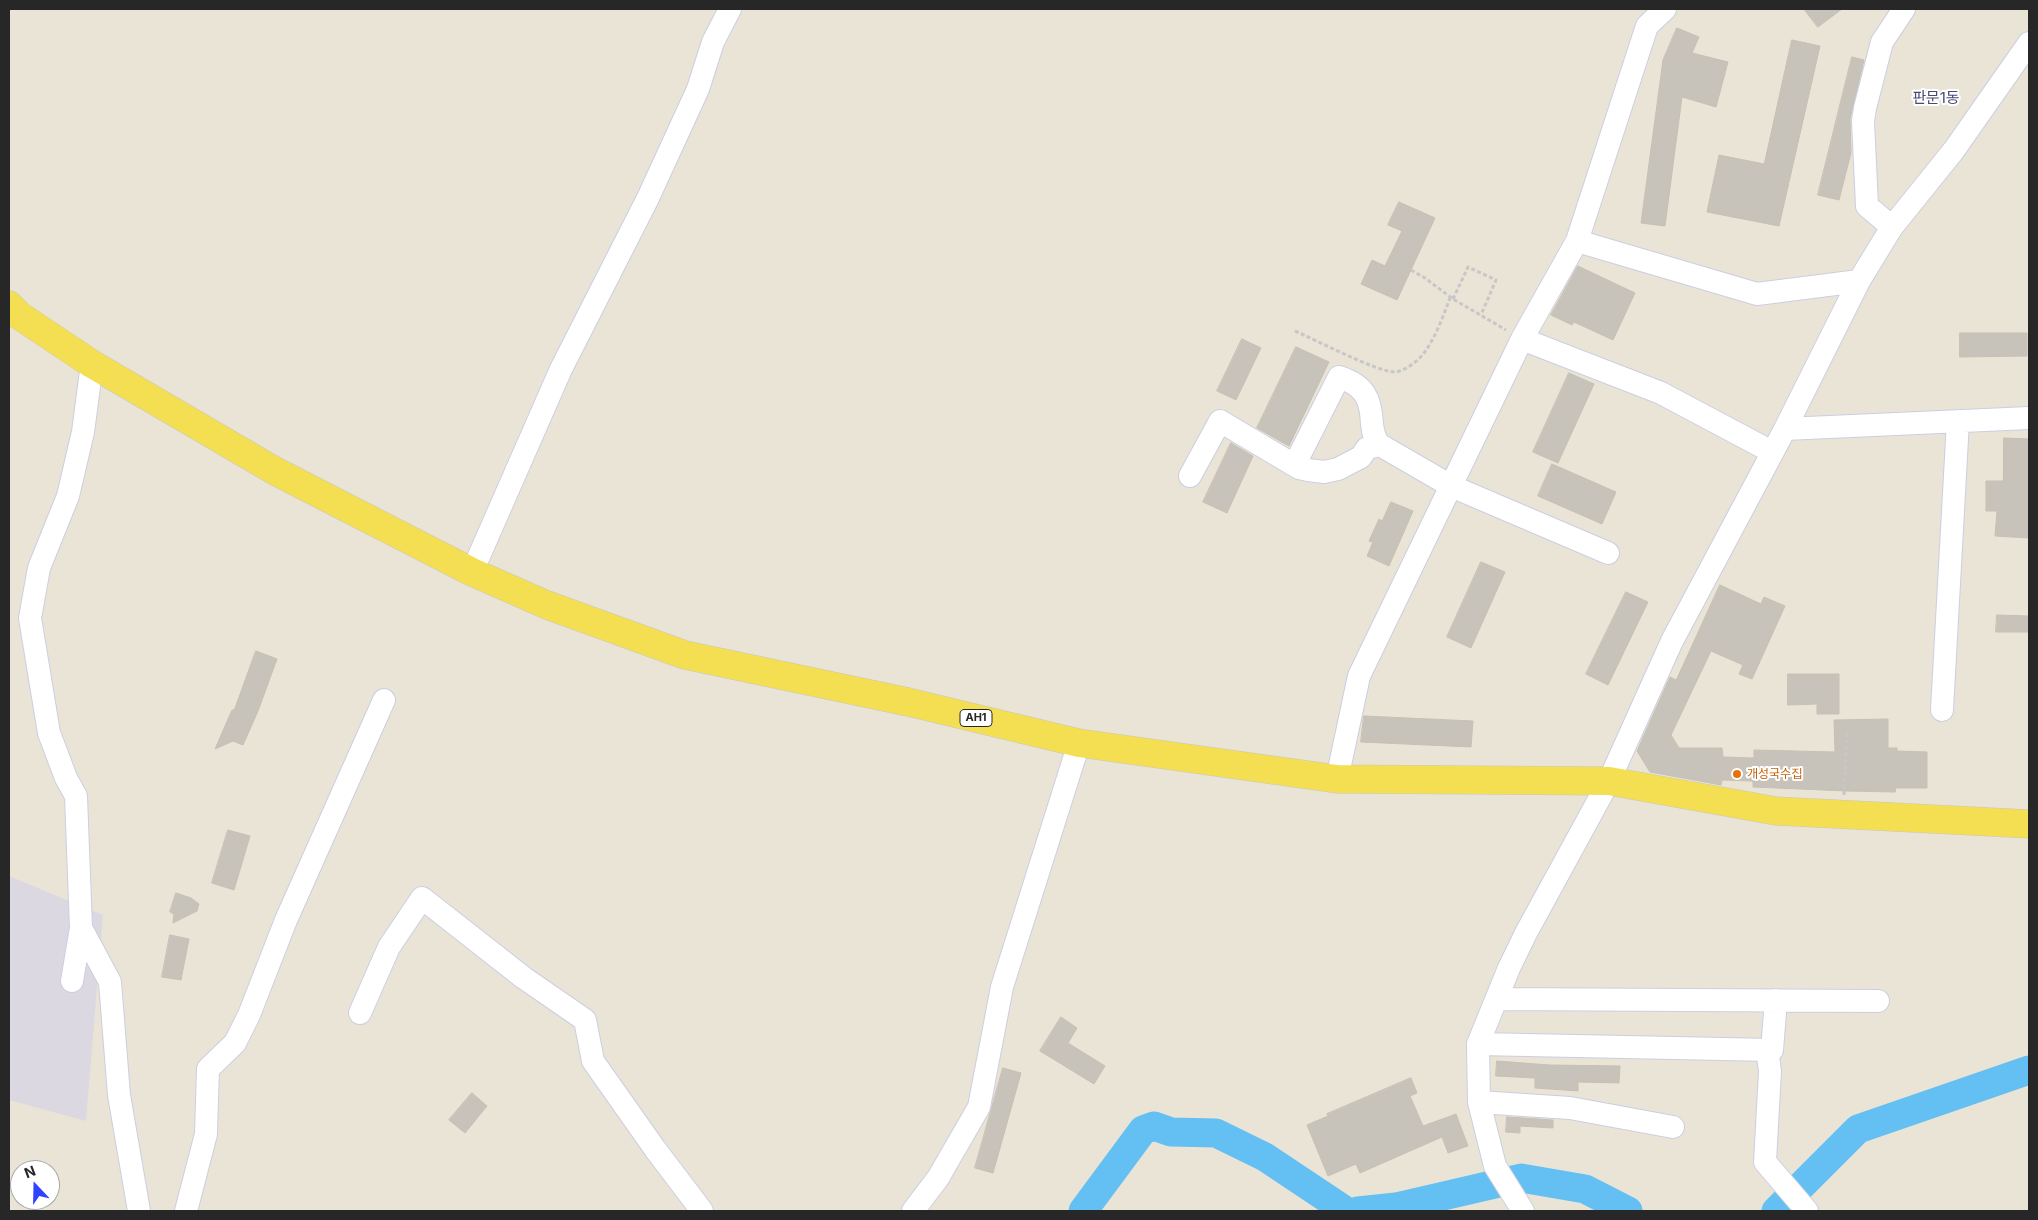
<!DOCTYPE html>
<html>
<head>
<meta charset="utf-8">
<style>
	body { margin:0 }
	#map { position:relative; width:2038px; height:1220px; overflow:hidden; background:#eae4d7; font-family:Inter,sans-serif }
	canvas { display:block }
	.frame { position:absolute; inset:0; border:10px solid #272727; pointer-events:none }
	.north { position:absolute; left:10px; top:1160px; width:50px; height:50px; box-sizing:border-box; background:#fff; border:1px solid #a9a9a9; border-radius:50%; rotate:339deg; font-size:14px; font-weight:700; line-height:20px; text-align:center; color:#272727 }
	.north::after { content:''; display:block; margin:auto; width:18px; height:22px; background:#2f42ff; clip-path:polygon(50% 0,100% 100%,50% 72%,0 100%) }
</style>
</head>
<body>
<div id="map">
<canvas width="2038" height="1220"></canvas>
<div class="frame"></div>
<div class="north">N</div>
</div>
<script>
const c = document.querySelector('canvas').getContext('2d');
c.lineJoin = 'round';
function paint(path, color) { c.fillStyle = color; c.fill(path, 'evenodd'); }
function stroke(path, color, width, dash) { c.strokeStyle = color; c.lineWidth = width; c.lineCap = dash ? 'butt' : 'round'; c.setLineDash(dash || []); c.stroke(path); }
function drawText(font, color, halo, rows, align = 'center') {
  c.font = font + ' Inter,"Noto Sans KR",sans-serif'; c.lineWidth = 4; c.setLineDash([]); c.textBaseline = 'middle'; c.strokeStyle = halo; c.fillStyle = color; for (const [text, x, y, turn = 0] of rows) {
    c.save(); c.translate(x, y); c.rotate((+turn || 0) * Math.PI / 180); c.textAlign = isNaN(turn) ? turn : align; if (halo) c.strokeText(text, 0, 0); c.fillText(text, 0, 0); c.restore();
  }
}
paint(new Path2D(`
	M 9,876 L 103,915 L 86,1121 L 9,1100 Z`), '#dcd8e2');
stroke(new Path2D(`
	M 1083,1211 L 1143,1130 L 1154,1126 L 1171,1132 L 1216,1133 L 1265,1157 L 1346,1211
	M 1358,1211 L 1396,1207 L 1521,1178 L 1585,1189 L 1628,1211
	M 1776,1211 L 1858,1129 L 2029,1070`), '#64bff2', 29);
const building = new Path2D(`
	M 1804,9 L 1842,9 L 1818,27 Z
	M 1677,28 L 1699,37 L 1692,53 L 1728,62 L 1716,107 L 1682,97 L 1665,226 L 1641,223 L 1663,60 Z
	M 1792,40 L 1820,46 L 1779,226 L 1707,212 L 1719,155 L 1764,164 Z
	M 1852,57 L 1864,60 L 1850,119 L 1851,153 L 1839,200 L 1818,195 Z
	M 1399,202 L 1435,218 L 1397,300 L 1361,284 L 1372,260 L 1385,266 L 1402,231 L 1388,225 Z
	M 1578,266 L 1635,293 L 1613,340 L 1574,322 L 1572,325 L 1551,315 Z
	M 1960,333 L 2027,333 L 2027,356 L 1960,357 Z
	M 1242,339 L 1261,348 L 1236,400 L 1217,391 Z
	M 1296,347 L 1329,362 L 1289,446 L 1257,428 Z
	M 1569,373 L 1594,384 L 1558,463 L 1533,452 Z
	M 2004,438 L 2029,439 L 2029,538 L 1995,536 L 1997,511 L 1986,511 L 1986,481 L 2003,481 Z
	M 1231,443 L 1253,456 L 1227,513 L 1203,502 Z
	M 1552,464 L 1616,492 L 1602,524 L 1538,496 Z
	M 1391,502 L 1413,511 L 1389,566 L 1367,556 L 1373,542 L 1369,541 L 1379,519 L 1382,521 Z
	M 1481,562 L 1505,572 L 1471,648 L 1447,637 Z
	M 1720,585 L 1761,604 L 1764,597 L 1785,606 L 1752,679 L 1739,674 L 1743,665 L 1711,651 L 1671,735 L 1679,748 L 1722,748 L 1723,757 L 1754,758 L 1754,750 L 1835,752 L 1834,720 L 1888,719 L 1888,748 L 1897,748 L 1897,751 L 1927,752 L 1927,788 L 1896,788 L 1895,792 L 1847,791 L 1753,787 L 1753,781 L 1722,780 L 1721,785 L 1650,772 L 1637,751 L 1670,677 L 1676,680 Z
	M 1626,592 L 1648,602 L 1608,685 L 1586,674 Z
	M 1997,615 L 2029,616 L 2029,632 L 1996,632 Z
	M 256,651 L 277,659 L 258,711 L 243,745 L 233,741 L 215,749 L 232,710 L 234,710 Z
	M 1788,674 L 1839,674 L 1839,714 L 1817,714 L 1817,704 L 1788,705 Z
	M 1364,716 L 1473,721 L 1471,747 L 1361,742 Z
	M 228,830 L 250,836 L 234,890 L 212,883 Z
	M 176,893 L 191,898 L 199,904 L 197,911 L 173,923 L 174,914 L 170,912 Z
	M 170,935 L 189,939 L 181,980 L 162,977 Z
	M 1061,1017 L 1077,1028 L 1068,1043 L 1105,1066 L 1094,1084 L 1040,1051 Z
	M 1497,1061 L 1549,1065 L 1620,1066 L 1619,1083 L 1578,1082 L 1578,1091 L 1535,1088 L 1535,1078 L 1496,1076 Z
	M 1003,1068 L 1021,1073 L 993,1173 L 975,1168 Z
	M 1411,1078 L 1417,1093 L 1410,1096 L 1423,1126 L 1456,1114 L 1468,1146 L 1448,1153 L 1442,1137 L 1360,1173 L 1356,1164 L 1328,1176 L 1307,1125 L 1328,1116 L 1327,1114 Z
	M 472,1093 L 487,1106 L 465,1133 L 449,1120 Z
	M 1507,1117 L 1553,1120 L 1553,1128 L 1520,1126 L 1520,1133 L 1506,1132 Z`);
paint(building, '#c8c3ba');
stroke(building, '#c5c0b1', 1);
const minor = new Path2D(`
	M 1892,227 L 1867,206 L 1863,121 L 1865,108 L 1882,42 L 1904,9
	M 1577,241 L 1757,294 L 1859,281
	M 1522,339 L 1661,393 L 1772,452
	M 92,364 L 83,432 L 68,496 L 39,568 L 30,618 L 49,733 L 66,778 L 76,796 L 81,928 L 110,982 L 119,1095 L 139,1211
	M 1785,429 L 2029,418
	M 1380,445 L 1451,486 L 1608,553
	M 1190,476 L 1220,421 L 1299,468 L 1308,470 L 1324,472 L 1338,469 L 1361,457 L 1367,448 L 1380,445 C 1374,439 1373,432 1372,424 C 1371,398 1364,385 1339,377 L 1295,464
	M 472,572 L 561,369 L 648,198 L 698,89 L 713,42 L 730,9
	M 1942,710 L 1958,421
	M 1337,779 L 1359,676 L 1522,339 L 1577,241 L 1647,26 L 1665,9
	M 72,981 L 81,928
	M 1497,999 L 1878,1001
	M 360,1013 L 389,947 L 422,898 L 524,978 L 585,1020 L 593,1061 L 655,1149 L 702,1211
	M 1478,1044 L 1772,1050 L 1776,1000
	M 1767,1050 L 1770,1071 L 1765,1162 L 1807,1211
	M 1479,1102 L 1570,1108 L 1673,1127
	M 186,1211 L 206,1134 L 208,1069 L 235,1043 L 249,1015 L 286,920 L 384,700
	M 913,1211 L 938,1178 L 979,1107 L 1002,987 L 1079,743
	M 1523,1211 L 1495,1166 L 1479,1102 L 1478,1044 L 1509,968 L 1526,933 L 1609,781 L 1672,641 L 1785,429 L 1859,281 L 1892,227 L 1954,150 L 2029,43`);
const major = new Path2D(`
	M 9,305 L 20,316 L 92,364 L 275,471 L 472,572 L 547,605 L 685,655 L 908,702 L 1079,743 L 1337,779 L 1609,781 L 1776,811 L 2029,824`);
stroke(minor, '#cccee1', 24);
stroke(major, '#c7c7c7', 29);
stroke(new Path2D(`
	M 1411,270 L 1425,278 L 1453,299 L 1506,330
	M 1453,299 L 1468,267 L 1496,280 L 1481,315
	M 1295,331 C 1316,340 1377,372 1395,372 C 1405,371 1418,361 1424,353 C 1436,337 1443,316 1450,298
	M 1844,795 L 1847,733`), '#c7c7c7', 3, [4, 2.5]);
stroke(minor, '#fff', 22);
stroke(major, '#f4de52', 28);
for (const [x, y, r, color] of [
	[1737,774,5,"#e8710a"]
]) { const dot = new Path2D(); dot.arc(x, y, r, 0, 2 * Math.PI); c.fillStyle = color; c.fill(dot); stroke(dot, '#fff', 2); }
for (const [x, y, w] of [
	[976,718,32]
]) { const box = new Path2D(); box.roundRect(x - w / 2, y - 8.5, w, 17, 4); c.fillStyle = '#fff'; c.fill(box); stroke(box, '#272727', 1); }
drawText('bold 11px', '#272727', null, [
	["AH1",976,718]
]);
drawText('12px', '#c56008', '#fff', [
	["개성국수집",1747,774]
], 'left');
drawText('15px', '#464a78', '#fff', [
	["판문1동",1936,98]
]);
</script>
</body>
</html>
